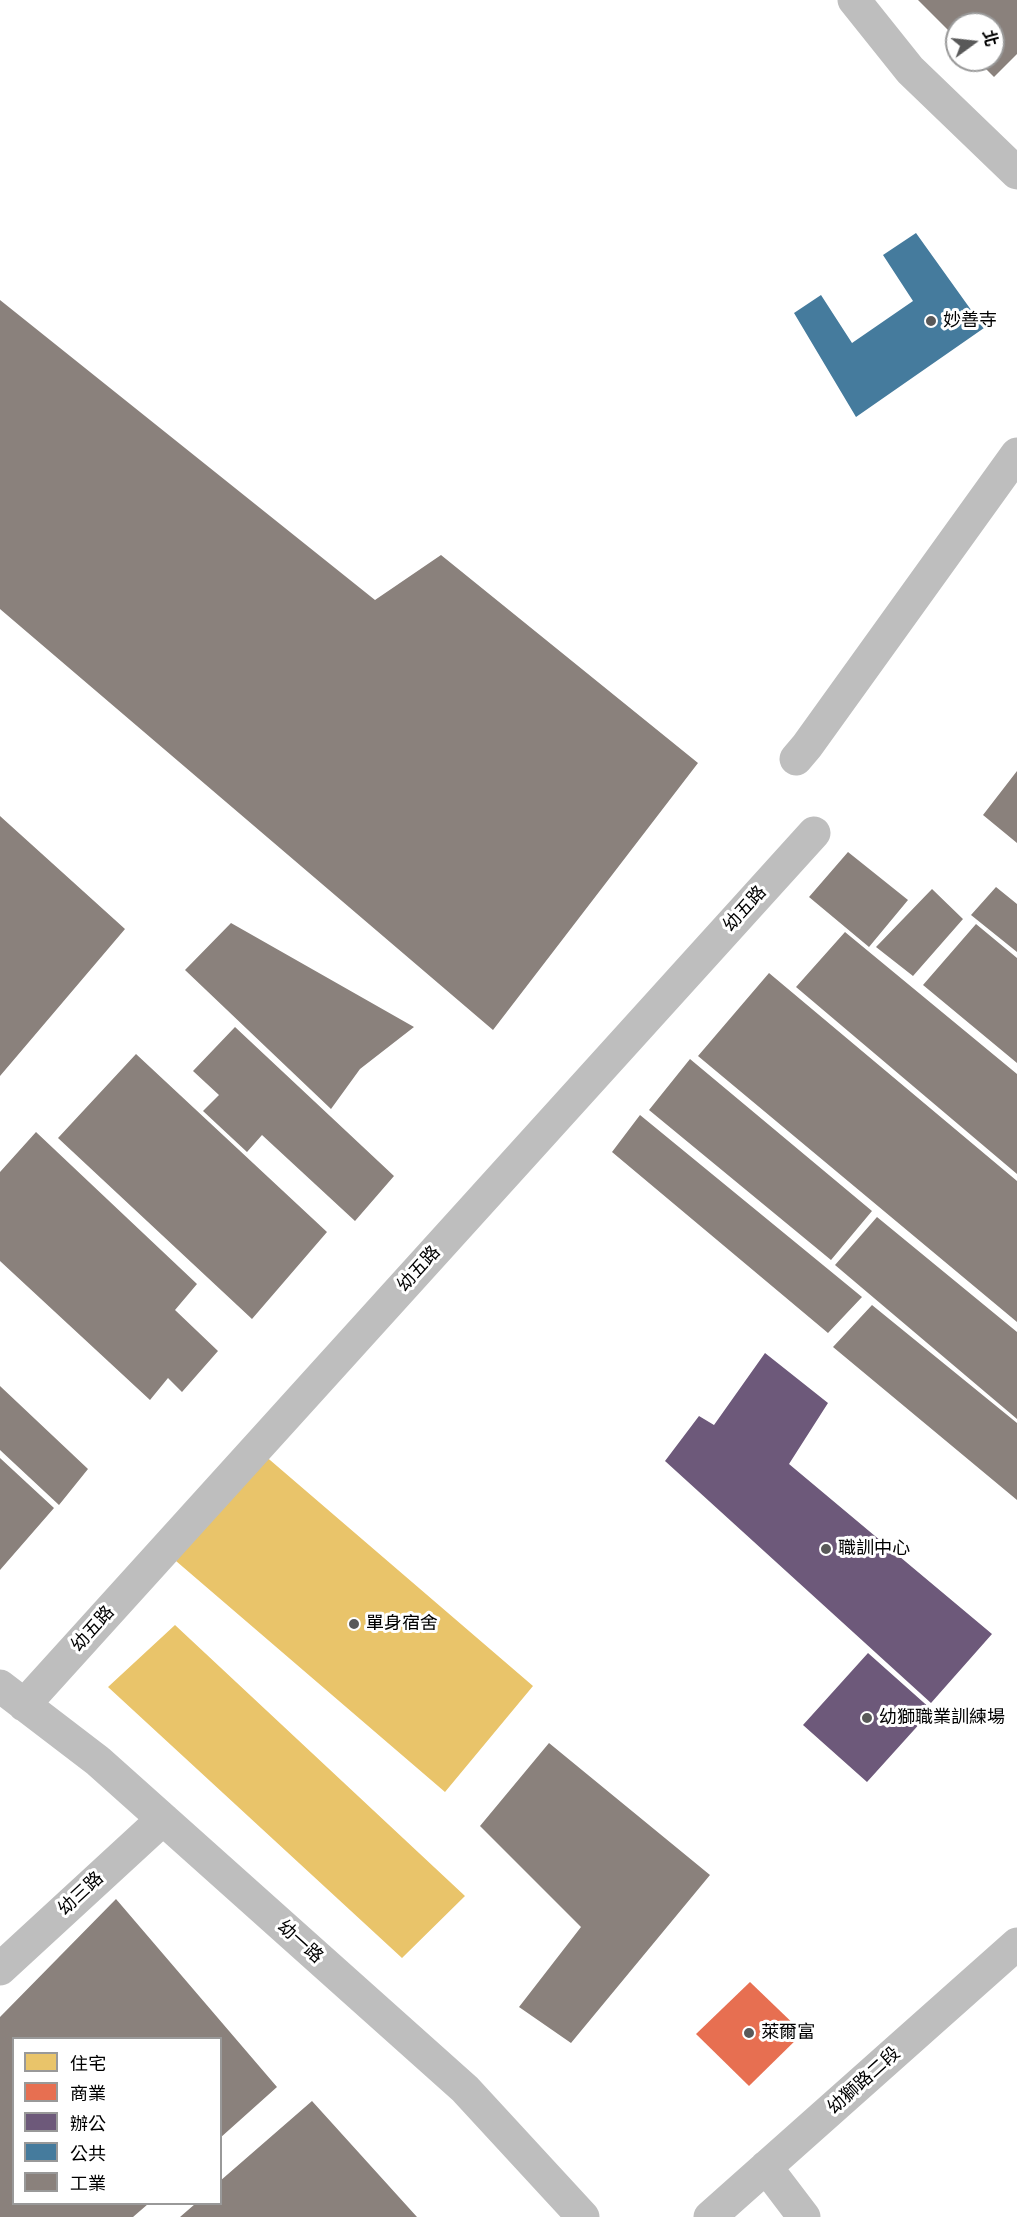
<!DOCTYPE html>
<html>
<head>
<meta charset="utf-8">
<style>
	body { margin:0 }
	#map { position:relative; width:1017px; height:2217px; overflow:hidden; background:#fff; font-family:Manrope,"Noto Sans TC",sans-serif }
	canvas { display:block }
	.legend { position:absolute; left:12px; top:2037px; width:210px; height:168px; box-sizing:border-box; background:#fff; border:2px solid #999; margin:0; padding:8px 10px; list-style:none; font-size:18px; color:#000 }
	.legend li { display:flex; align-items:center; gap:12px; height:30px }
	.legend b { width:30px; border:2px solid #999 }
	.north { position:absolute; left:945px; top:12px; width:60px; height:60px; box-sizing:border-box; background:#fff; border:2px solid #999; border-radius:50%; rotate:75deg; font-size:16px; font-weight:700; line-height:24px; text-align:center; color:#000 }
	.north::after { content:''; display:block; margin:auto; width:21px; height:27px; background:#595959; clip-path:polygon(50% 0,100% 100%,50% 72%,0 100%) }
</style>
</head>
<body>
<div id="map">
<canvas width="1017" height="2217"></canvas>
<ul class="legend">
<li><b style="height:16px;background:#e9c46a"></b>住宅</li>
<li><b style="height:16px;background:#e76f51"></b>商業</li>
<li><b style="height:16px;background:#6d597a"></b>辦公</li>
<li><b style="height:16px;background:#457b9d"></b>公共</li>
<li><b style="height:16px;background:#8a817c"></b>工業</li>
</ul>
<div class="north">北</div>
</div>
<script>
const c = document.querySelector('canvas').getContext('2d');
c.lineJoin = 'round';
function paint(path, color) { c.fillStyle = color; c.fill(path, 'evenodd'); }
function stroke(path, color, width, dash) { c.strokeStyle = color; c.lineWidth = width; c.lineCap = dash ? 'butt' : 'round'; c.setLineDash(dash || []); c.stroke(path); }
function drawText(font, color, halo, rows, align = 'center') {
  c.font = font + ' Manrope,"Noto Sans TC",sans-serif'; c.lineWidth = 6; c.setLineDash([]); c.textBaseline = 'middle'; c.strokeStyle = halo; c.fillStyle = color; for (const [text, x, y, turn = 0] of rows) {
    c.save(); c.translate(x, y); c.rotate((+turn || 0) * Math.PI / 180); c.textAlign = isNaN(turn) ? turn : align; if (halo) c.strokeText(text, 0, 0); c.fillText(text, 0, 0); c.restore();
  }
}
paint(new Path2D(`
	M 263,1454 L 533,1686 L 445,1792 L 176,1561 Z
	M 175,1625 L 465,1896 L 402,1958 L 108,1687 Z`), '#e9c46a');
paint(new Path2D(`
	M 750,1982 L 803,2033 L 749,2086 L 696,2034 Z`), '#e76f51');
paint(new Path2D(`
	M 765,1353 L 828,1403 L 789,1464 L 992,1634 L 931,1703 L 665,1461 L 699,1416 L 714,1425 Z
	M 868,1653 L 932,1710 L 867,1782 L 803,1725 Z`), '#6d597a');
paint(new Path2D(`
	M 916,233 L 984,328 L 856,417 L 794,313 L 821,295 L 852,343 L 913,301 L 883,255 Z`), '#457b9d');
paint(new Path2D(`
	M 918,0 L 1017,0 L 1017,54 L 994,77 L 977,60 L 993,60 L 993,24 L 957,24 L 957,39 Z
	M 0,300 L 375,600 L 441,555 L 698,763 L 493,1030 L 0,609 Z
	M 1017,771 L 1017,843 L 983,815 Z
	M 0,816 L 125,929 L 0,1076 Z
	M 848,852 L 908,900 L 869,947 L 809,897 Z
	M 996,887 L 1017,904 L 1017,952 L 971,915 Z
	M 932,889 L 963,919 L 913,976 L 876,947 Z
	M 231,923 L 414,1027 L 360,1069 L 331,1109 L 185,970 Z
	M 976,924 L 1017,958 L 1017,1063 L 923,985 Z
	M 845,932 L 1017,1074 L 1017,1174 L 796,987 Z
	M 769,973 L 1017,1181 L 1017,1322 L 698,1056 Z
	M 235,1027 L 394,1176 L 355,1221 L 262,1135 L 247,1152 L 203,1111 L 219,1095 L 193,1071 Z
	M 136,1054 L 327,1232 L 252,1319 L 58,1138 Z
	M 690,1059 L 872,1211 L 831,1260 L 649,1110 Z
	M 640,1115 L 862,1297 L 828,1333 L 612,1152 Z
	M 36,1132 L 197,1284 L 175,1310 L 218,1351 L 182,1392 L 168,1378 L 150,1400 L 0,1261 L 0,1172 Z
	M 877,1217 L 1017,1332 L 1017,1419 L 835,1265 Z
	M 872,1305 L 1017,1423 L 1017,1500 L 833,1347 Z
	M 0,1386 L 88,1469 L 59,1505 L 0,1450 Z
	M 0,1458 L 54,1508 L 0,1570 Z
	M 549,1743 L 710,1875 L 571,2043 L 519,2007 L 581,1927 L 480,1826 Z
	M 116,1899 L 277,2087 L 220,2138 L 220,2038 L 14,2038 L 14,2204 L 148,2204 L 133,2217 L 0,2217 L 0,2017 Z
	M 312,2101 L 417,2217 L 180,2217 L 195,2204 L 220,2204 L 220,2181 Z`), '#8a817c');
stroke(new Path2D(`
	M 854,0 L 910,70 L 1017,173
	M 796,759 L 807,746 L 1017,454
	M 0,1686 L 98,1761 L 465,2089 L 583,2217
	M 24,1705 L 814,833
	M 0,1969 L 163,1819
	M 766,2167 L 804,2217
	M 710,2217 L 1017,1944`), '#bebebe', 33);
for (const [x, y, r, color] of [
	[931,321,6,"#595959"],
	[826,1549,6,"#595959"],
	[354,1624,6,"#595959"],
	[867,1718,6,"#595959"],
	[749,2033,6,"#595959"]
]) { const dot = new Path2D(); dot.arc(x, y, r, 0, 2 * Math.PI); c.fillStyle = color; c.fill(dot); stroke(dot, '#fff', 2); }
drawText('18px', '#000', '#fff', [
	["妙善寺",943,321],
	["職訓中心",838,1549],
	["單身宿舍",366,1624],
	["幼獅職業訓練場",879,1718],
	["萊爾富",761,2033]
], 'left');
drawText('18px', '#000', '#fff', [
	["幼五路",745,909,-48],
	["幼五路",419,1269,-48],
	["幼五路",93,1629,-48],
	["幼三路",81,1894,-43],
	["幼一路",300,1942,42],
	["幼獅路二段",864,2081,-42]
]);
</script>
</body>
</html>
